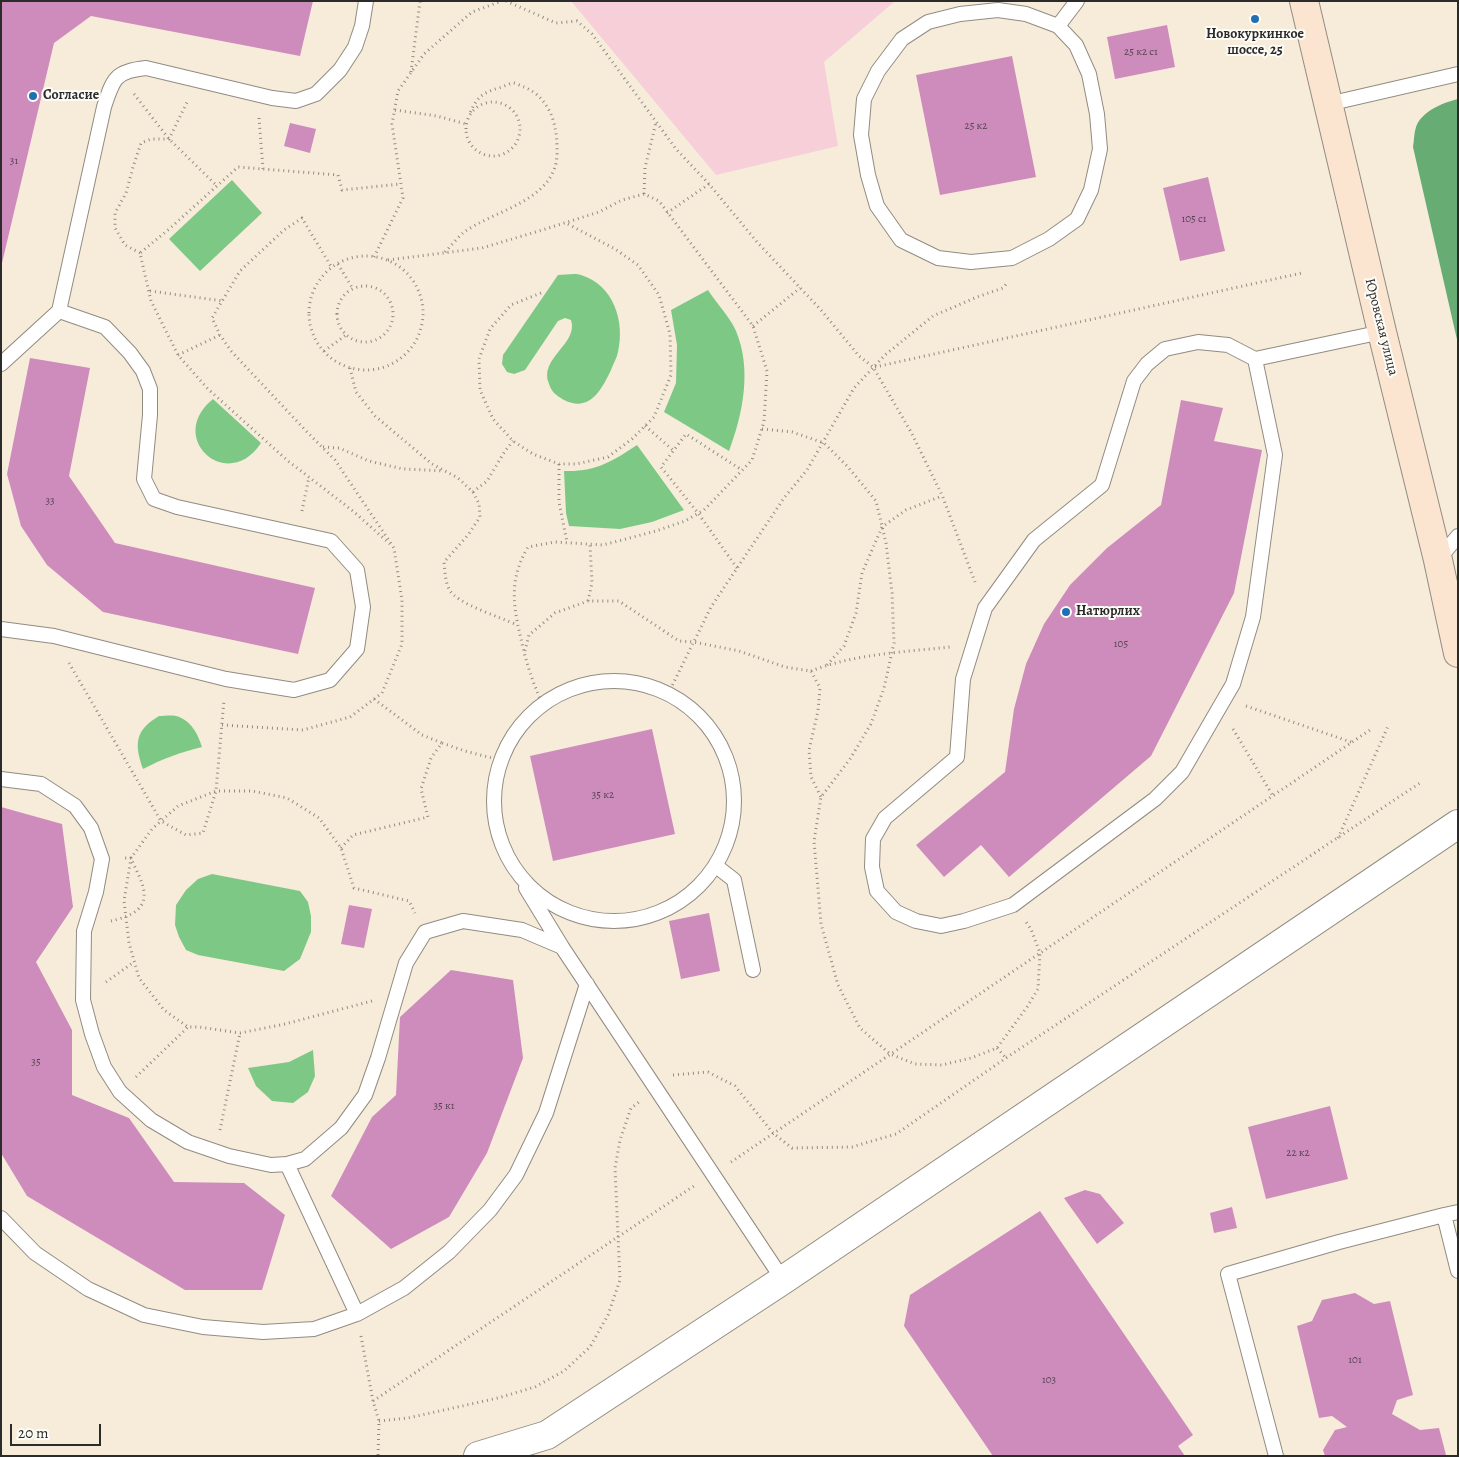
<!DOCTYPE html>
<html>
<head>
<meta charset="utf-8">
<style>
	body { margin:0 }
	#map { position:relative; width:1459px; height:1457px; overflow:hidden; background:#f7ecda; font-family:Alegreya,serif }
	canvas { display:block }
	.frame { position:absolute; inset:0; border:2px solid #2b2b2b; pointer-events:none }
	.scale { position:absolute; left:10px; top:1424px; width:91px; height:22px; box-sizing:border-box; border:2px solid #2b2b2b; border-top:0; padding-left:6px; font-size:15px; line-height:18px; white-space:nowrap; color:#2b2b2b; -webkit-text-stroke:4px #fdfcf7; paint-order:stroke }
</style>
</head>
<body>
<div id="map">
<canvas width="1459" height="1457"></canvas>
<div class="frame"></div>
<div class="scale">20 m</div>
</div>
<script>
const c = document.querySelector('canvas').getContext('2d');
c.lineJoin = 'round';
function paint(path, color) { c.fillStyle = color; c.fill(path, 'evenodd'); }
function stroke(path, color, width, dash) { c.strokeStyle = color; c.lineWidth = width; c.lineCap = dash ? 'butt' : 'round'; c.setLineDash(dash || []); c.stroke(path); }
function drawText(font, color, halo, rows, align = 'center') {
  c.font = font + ' Alegreya,serif'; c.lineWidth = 4; c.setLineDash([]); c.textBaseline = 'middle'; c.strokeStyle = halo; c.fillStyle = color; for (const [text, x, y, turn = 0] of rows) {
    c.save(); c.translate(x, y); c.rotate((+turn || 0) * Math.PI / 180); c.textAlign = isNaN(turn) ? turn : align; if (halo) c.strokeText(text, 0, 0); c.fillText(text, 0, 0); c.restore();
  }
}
paint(new Path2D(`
	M 571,1 L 895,1 L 824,62 L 838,146 L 716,175 Z`), '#f6cfd9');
paint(new Path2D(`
	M 232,180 L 262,213 L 200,271 L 169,239 Z
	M 558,275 C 565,275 575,273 581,275 C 614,285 625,322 618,352 C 617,358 613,364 611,370 C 602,389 590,413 564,400 C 556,395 552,393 549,384 C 538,358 579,344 571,320 L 565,318 L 558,321 L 525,370 L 514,374 L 507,372 L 502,364 L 503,355 Z
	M 708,290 C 715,301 732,320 736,331 C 752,369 743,414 729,451 L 664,412 L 676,383 L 677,345 L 671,310 Z
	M 213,399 L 261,443 C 228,494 165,438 213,399 Z
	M 637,445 L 684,510 L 652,522 L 620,529 L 569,526 L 566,513 L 564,471 C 596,472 611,462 637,445 Z
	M 159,716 C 164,716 171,715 176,716 C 191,720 198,734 202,747 C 181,752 162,759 143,769 C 134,744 135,730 159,716 Z
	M 212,874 L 300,891 L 308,902 L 311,916 L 311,932 L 300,959 L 284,971 L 198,955 L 186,950 L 179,937 L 175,925 L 176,905 L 186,890 L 198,879 Z
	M 313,1050 L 315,1076 L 308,1092 L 293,1103 L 272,1101 L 256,1086 L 248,1068 L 289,1062 Z`), '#7ec886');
paint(new Path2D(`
	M 1458,99 L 1458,344 L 1413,147 C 1414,141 1414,133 1416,127 C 1422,111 1442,103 1458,99 Z`), '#66ac73');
paint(new Path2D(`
	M 1,1 L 313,1 L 300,56 L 91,16 L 54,43 L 2,263 Z
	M 1167,25 L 1175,67 L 1115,79 L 1107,37 Z
	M 1012,56 L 1036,177 L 940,195 L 916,75 Z
	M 290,123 L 316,129 L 310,153 L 284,146 Z
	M 1208,177 L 1225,251 L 1180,261 L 1163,188 Z
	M 30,358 L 90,368 L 69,476 L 115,543 L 315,588 L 298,654 L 103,612 L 47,565 L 21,526 L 7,474 Z
	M 1181,400 L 1223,408 L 1214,441 L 1262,450 L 1234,593 L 1151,756 L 1009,877 L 981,845 L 944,877 L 916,845 L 1005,772 L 1014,709 L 1026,664 L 1044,624 L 1070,585 L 1107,548 L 1161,505 Z
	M 652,729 L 675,834 L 553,861 L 530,756 Z
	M 1,807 L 62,824 L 73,907 L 36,962 L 72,1030 L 72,1095 L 129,1118 L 174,1182 L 244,1183 L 285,1215 L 262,1290 L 185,1290 L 27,1196 L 1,1153 Z
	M 349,905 L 372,909 L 364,948 L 341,944 Z
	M 709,913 L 720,971 L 681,979 L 669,921 Z
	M 451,970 L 513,980 L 523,1058 L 487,1153 L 449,1217 L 391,1249 L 331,1196 L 372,1117 L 396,1095 L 400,1017 Z
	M 1330,1106 L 1348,1179 L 1266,1199 L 1248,1127 Z
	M 1085,1190 L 1100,1194 L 1124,1223 L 1097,1244 L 1064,1198 Z
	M 1232,1207 L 1237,1228 L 1214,1233 L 1210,1213 Z
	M 1040,1211 L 1193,1435 L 1178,1446 L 1185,1456 L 993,1456 L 904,1326 L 910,1295 Z
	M 1355,1293 L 1374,1304 L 1390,1301 L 1413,1395 L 1397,1400 L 1392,1414 L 1420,1430 L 1439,1428 L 1446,1455 L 1325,1456 L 1323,1450 L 1335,1430 L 1347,1427 L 1332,1416 L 1319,1418 L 1297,1326 L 1312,1321 L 1322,1300 Z`), '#ce8cbc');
const lane = new Path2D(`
	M 998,10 L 1026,14 L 1058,26 L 1076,45 L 1089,74 L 1097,114 L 1100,149 L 1091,190 L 1077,219 L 1049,239 L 1012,258 L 971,262 L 938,258 L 901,240 L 877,206 L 868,175 L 861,135 L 864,99 L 878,71 L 902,39 L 928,22 L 960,14 Z
	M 1058,26 L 1077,1
	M 1328,104 L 1458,74
	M 1255,359 L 1275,455 L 1253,617 L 1233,684 L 1182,772 L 1155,799 L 1013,905 L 964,921 L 941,926 L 916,921 L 896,912 L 877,891 L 872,867 L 873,839 L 885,818 L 957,757 L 963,679 L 985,608 L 1034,540 L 1102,485 L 1134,381 L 1147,364 L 1165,349 L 1198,342 L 1228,345 L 1255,359 L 1382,332
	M 1,364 L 59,311 L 104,107 C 113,79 115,71 146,68 L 272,98 L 296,101 L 316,94 L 340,70 L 355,47 L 362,26 L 366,1
	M 1438,560 L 1458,536
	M 1,629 L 54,636 L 226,679 L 294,690 L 330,680 L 357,649 L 363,607 L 357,570 L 331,541 L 177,507 L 154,499 L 144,479 L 150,415 L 150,389 L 143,371 L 130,353 L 105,327 L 59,311
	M494 801a120 120 0 1 1 240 0a120 120 0 1 1-240 0Z
	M 1,779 L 41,784 L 75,806 L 91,828 L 102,859 L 96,892 L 84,931 L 83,1000 L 92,1034 L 104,1067 L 120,1092 L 151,1120 L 188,1142 L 229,1156 L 271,1165 L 287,1164
	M 716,866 L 734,880 L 753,970
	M 526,888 L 562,947 L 783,1280
	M 1444,1215 L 1458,1212
	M 1,1218 L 35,1253 L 88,1289 L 144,1315 L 203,1327 L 263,1332 L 314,1329 L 357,1314 L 404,1288 L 449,1252 L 490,1210 L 516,1175 L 546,1113 L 587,984
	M 357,1314 L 287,1164 L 305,1159 L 341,1128 L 365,1095 L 378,1058 L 406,963 L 425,932 L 463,921 L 522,930 L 562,947
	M 1276,1456 L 1228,1274 L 1339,1242 L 1444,1215 L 1458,1271`);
const street = new Path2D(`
	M 478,1456 L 547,1435 L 783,1280 L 1458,824`);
const secondary = new Path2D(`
	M 1304,1 L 1382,332 L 1438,560 L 1458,653`);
stroke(lane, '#918c82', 16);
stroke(street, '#918c82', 30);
stroke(secondary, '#918c82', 30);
stroke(new Path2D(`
	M 506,1 L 556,23 L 577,21 L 592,34 L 676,149 L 709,184 L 757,242 L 821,310 L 859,356 L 873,367 L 911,432 L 942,495 L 975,582
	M 411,72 L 420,1
	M 134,94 L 169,139 L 217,186
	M466 129a27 27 0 1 1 54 0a27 27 0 1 1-54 0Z
	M 395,110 L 437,116 L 466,124
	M 259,118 L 263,169
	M 644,194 L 645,168 L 656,122
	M 667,213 L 709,184
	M 445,252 C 451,246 457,238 463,233 C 493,210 557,201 557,153 C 558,127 551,98 524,87 C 521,86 516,83 513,83 C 508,84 503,87 498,88 C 480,94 477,98 469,115
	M 140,253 L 125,245 L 115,228 L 115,213 L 126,193 L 133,167 L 141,143 L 151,139 L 169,139 L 188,100
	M309 313a57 57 0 1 1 114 0a57 57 0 1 1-114 0Z
	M 374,257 L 403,198 L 392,124 L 398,91 L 424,54 L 472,12 L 502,1
	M 388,260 L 482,248 L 539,231 L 599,212 L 622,200 L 644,194 L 659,201 L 753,326 L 767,371 L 764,422 L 752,460 L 704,510 L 685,521 L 656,531 L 603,545 L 555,542 L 528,547 C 506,584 515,613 524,652 C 529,671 534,685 542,703
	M 338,264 L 353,289
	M337 314a28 28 0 1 1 56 0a28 28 0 1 1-56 0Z
	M 150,291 L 223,301
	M 541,293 L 511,305 L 490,329 L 479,359 L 480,390 L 493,419 L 513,441 L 533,454 L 559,464 L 576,464 L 608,457 L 632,439 L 654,417 L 671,375 L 670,334 L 659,295 L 638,265 L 615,249 L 566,223
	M 753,326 L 800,288
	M 324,351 L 346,335
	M 178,355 L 220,335
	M 875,367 L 1302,273
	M 350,368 L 356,392 L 375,416 L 432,464 L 458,478 L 473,492 L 479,504 L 480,517 L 468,535 L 444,562 C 445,571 445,581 449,589 C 456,604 501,617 517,625
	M 645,426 L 673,450
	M 762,429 L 792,432 L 824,443 L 848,467 L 876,501 L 886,543 L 892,593 L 894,643 L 884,688 L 871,724 L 850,759 L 821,797 L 814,841 L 821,924 L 838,985 L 860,1028 L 890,1054 L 915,1064 L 942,1065 L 971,1058 L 997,1048 L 1027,1007 L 1038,989 L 1040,953 L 1031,929 L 1026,922
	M 323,447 L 339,448 L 369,461 L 403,469 L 443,471
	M 559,464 L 559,502 L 567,542
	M 473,492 L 487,481 L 505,451 L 513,441
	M 302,511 L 309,477
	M 390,544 L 353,511 L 288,461 L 208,389 L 178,355 L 151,301 L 140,253 L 168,230 L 238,167 L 338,175 L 342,190 L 400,184
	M 737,568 L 698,513 L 661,467 L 686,434 L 742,470
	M 588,601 L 592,583 L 590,544
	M 525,651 L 529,635 L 555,613 L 588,601 L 619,601 L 679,641 L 694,642 L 739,651 L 785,667 L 811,671 L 820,688 L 818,711 L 809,750 L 811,777 L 821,797
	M 69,663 L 161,821 L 186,835 L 203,833 L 216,791 L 224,700
	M 827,665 L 844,646 L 856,613 L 862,573 L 882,527 L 906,510 L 942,496
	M 811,671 C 854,654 904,652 950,647
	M 668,694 L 711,607 L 784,498 L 807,470 L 854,388 L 885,355 L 933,316 L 977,297 L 1003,288 L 1008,282
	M 374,699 L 422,735 L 442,743
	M 1246,706 L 1351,742
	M 222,725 L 303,730 L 350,717 L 382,693 L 402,644 L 402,600 L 394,548 L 335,460 L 308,433 L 231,351 L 220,335 L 212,318 L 240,271 L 284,230 L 302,218 L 332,268
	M 1233,729 L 1273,796
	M 1338,838 L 1389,724
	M 341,848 L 353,835 L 428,817 L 421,789 L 431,758 L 442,743 L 465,751 L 500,760
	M 111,921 C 124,918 144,912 144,896 C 145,884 135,869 131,858 L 123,858
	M 106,982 L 134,962
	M 372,1001 L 285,1024 L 240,1033 L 199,1027 L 188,1027 L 164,1010 L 139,978 L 129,943 L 124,901 L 131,858 L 152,829 L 178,806 L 216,791 L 252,791 L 287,798 L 319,818 L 341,848 L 354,888 L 409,901 L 415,913
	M 997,1048 L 1006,1058
	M 673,1075 L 708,1072 L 735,1086 L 773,1133 L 792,1148 L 852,1147 L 896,1134 L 1006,1058 L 1420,783
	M 136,1077 L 188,1027
	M 220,1130 L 240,1033
	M 731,1162 L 1373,728
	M 361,1336 L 373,1401 L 379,1421 L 378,1456
	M 373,1401 L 694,1186
	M 379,1421 L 408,1418 L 498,1398 L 535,1387 L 564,1371 L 590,1347 L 608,1315 L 620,1280 L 615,1168 L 620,1140 L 631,1108 L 639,1102`), '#918c82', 3, [1, 4]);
stroke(lane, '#fff', 14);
stroke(street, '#fff', 28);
stroke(secondary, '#fce5d0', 28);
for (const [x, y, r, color] of [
	[1255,19,5,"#1f6fb2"],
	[33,96,5,"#1f6fb2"],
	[1066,612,5,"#1f6fb2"]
]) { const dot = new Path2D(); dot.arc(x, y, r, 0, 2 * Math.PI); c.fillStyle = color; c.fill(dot); stroke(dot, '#fdfcf7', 2); }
drawText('11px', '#54434f', null, [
	["25 к2 с1",1141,52],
	["25 к2",976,126],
	["31",14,161],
	["105 с1",1194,219],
	["33",50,501],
	["105",1121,644],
	["35 к2",603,795],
	["35",36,1062],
	["35 к1",444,1106],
	["22 к2",1298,1153],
	["101",1355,1360],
	["103",1049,1380]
]);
drawText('bold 14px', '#2b2b2b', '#fdfcf7', [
	["Новокуркинкое",1255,35,"center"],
	["шоссе, 25",1255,51,"center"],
	["Согласие",43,96],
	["Натюрлих",1076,612]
], 'left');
drawText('14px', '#2b2b2b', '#fdfcf7', [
	["Юровская улица",1381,327,76]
]);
</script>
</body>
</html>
